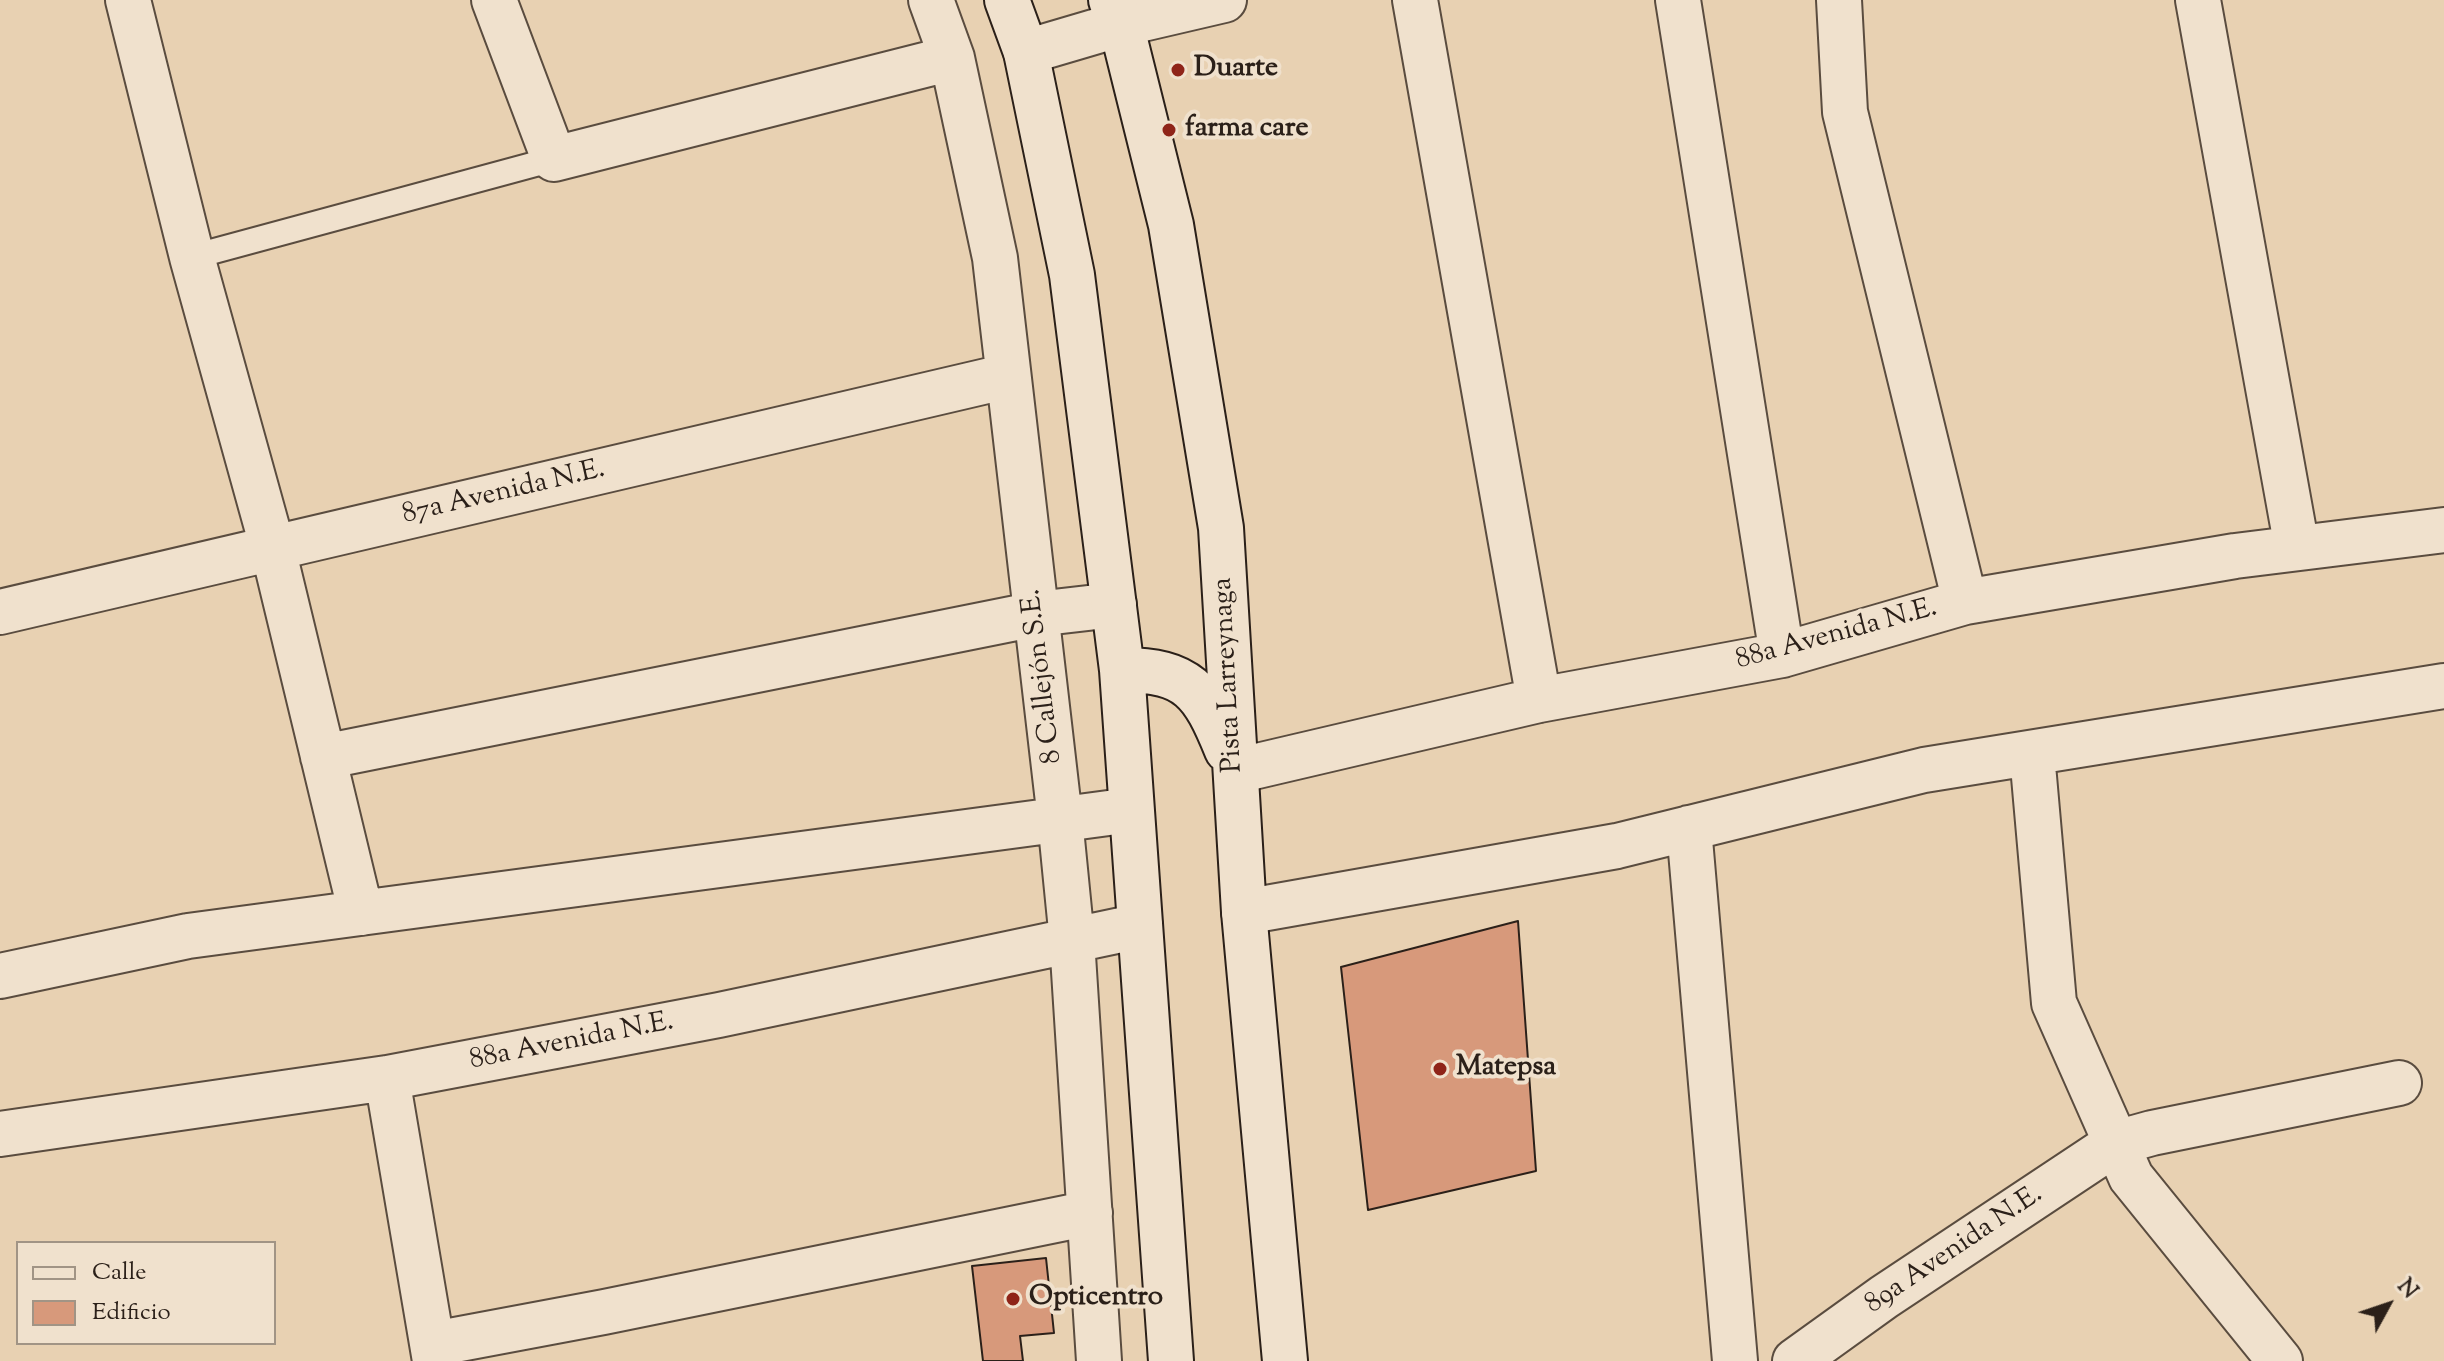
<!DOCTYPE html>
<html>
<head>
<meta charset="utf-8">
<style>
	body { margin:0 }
	#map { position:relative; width:2444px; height:1361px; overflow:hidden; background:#e8d1b2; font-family:"Sorts Mill Goudy",serif }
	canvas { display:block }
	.legend { position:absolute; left:16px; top:1241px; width:260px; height:104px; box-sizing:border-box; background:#f0e1cd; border:2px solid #a19485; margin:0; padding:10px 14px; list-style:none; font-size:24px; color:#2b2019 }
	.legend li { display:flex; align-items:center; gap:16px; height:40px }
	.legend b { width:40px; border:2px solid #a19485 }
	.north { position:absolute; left:2348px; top:1265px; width:80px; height:80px; -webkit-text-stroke:6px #f0e1cd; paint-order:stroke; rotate:50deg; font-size:22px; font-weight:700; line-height:32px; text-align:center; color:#2b2019 }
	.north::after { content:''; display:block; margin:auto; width:28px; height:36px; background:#2b2019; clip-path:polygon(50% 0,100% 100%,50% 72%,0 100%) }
</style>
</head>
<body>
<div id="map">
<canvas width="2444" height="1361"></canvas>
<ul class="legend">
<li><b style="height:10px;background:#f0e1cd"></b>Calle</li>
<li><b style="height:22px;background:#d7997b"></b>Edificio</li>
</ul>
<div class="north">N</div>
</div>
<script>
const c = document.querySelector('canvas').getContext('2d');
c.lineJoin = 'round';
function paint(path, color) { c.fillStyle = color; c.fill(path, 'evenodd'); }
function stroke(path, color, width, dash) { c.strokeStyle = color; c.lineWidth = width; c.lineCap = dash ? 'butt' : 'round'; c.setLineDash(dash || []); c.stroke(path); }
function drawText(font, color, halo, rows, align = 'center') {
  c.font = font + ' "Sorts Mill Goudy",serif'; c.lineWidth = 8; c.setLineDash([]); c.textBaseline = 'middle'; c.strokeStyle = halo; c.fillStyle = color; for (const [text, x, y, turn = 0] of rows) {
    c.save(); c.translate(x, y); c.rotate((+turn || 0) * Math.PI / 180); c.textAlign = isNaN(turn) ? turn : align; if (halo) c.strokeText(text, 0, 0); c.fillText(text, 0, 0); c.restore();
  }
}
const building = new Path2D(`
	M 1518,921 L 1536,1171 L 1368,1210 L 1341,967 Z
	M 1046,1258 L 1054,1333 L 1020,1336 L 1023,1361 L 983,1361 L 972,1266 Z`);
paint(building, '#d7997b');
stroke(building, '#2b2019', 2);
const service = new Path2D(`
	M 192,257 L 554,159`);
const minor = new Path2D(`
	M 128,0 L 192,257 L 273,549 L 361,913
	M 494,0 L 554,159 L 952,58
	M 931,0 L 952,58 L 995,258 L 1060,819 L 1072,940 L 1099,1361
	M 1415,0 L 1539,700
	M 1678,0 L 1782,655
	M 1839,0 L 1845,112 L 1965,602
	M 2198,0 L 2297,548
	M 0,612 L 1008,376
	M 2032,754 L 2054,1003 L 2131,1177 L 2280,1361
	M 323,757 L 1036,614 L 1114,605
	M 1236,771 L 1539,700 L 1782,655 L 1965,602 L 2235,556 L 2444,530
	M 1689,828 L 1735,1361
	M 1244,912 L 1617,846 L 1924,770 L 2444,686
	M 0,976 L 188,936 L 1131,810
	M 387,1078 L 435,1361
	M 0,1134 L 387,1078 L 719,1015 L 1140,926
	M 433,1344 L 604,1312 L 1090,1213
	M 1795,1361 L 1884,1297 L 2116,1143 L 2152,1133 L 2399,1083`);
const tertiary = new Path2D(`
	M 1026,52 L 1121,24 L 1224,0`);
const secondary = new Path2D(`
	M 1007,0 L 1026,52 L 1072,275 L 1122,670 L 1171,1361
	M 1111,0 L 1121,24 L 1171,225 L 1221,528 L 1244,912 L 1285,1361
	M 1122,670 C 1189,670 1203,691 1227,750`);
stroke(service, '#5a4c3f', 28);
stroke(minor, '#5a4c3f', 48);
stroke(tertiary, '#5a4c3f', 48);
stroke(secondary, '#2b2019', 48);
stroke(service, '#f0e1cd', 24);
stroke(minor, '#f0e1cd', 44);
stroke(tertiary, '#f0e1cd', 44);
stroke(secondary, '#f0e1cd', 44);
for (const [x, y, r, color] of [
	[1178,70,8,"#8f2418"],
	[1169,130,8,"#8f2418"],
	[1440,1069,8,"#8f2418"],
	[1013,1299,8,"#8f2418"]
]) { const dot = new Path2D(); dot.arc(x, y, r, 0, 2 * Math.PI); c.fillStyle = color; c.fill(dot); stroke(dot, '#f0e1cd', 3); }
drawText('bold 28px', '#2b2019', '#f0e1cd', [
	["Duarte",1194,70],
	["farma care",1185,130],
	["Matepsa",1456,1069],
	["Opticentro",1029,1299]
], 'left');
drawText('28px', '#2b2019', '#f0e1cd', [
	["87a Avenida N.E.",504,494,-13],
	["88a Avenida N.E.",1837,636,-15],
	["Pista Larreynaga",1230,675,-93],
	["8 Callejón S.E.",1044,676,-97],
	["88a Avenida N.E.",572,1043,-11],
	["89a Avenida N.E.",1955,1251,-34]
]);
</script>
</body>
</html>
